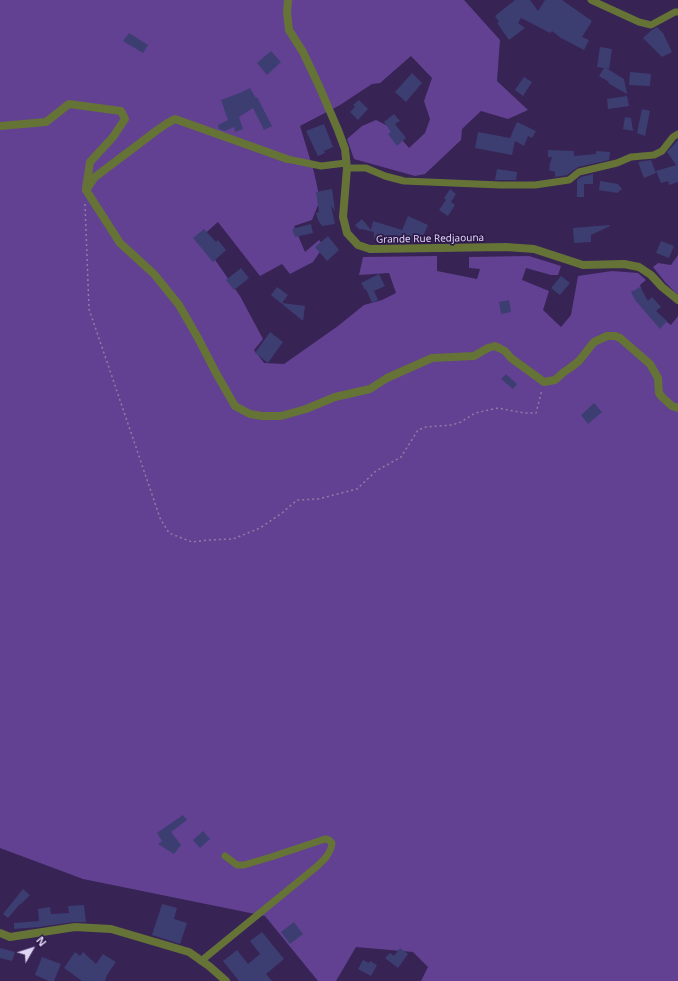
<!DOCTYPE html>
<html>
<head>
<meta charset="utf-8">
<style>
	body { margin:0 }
	#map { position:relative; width:678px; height:981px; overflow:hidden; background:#372354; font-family:"Noto Sans",sans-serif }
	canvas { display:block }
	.north { position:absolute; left:12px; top:929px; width:40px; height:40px; -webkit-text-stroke:3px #2d1948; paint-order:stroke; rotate:51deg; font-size:11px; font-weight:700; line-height:16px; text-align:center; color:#dfd5f4 }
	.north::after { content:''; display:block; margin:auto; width:14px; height:18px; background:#dfd5f4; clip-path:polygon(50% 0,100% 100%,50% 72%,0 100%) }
</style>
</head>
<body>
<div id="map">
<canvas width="678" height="981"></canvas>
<div class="north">N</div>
</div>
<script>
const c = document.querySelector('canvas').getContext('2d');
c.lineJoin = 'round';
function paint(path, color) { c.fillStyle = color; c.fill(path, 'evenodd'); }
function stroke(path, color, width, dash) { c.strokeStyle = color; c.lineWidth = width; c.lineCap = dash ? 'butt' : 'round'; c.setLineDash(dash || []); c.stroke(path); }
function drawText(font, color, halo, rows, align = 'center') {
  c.font = font + ' "Noto Sans",sans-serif'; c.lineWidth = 3.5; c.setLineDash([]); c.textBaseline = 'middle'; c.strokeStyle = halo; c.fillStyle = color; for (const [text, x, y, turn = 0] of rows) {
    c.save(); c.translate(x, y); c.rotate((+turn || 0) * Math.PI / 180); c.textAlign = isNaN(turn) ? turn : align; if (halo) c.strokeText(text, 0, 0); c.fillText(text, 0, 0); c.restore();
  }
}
paint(new Path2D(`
	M 0,0 L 464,0 L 500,40 L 497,81 L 528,110 L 508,119 L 481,111 L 462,129 L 461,140 L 425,174 L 415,176 L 354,159 L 347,139 L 362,126 L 376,120 L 392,128 L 409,148 L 425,133 L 430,119 L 424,101 L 432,78 L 411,56 L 380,83 L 372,84 L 340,105 L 300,126 L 314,172 L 320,200 L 312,220 L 294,226 L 305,252 L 319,240 L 324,246 L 313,262 L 290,274 L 282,264 L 260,276 L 218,222 L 200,238 L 240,296 L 263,339 L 254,350 L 264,363 L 284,364 L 338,326 L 364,305 L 382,300 L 396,293 L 389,273 L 359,275 L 363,257 L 437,256 L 437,271 L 477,279 L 480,269 L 469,268 L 469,257 L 529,256 L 561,266 L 558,275 L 551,275 L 526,268 L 522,280 L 549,291 L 543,310 L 561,327 L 571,315 L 578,276 L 612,271 L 638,273 L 646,280 L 640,285 L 647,307 L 671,325 L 678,316 L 678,981 L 421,981 L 428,967 L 413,952 L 356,947 L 336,981 L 318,981 L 265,916 L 83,879 L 0,848 Z
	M 678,255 L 678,295 L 665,282 L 653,267 L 658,263 L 671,265 Z`), '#624192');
paint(new Path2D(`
	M 515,0 L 530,0 L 538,11 L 545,0 L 562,0 L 592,21 L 582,37 L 589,40 L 584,50 L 561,38 L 552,31 L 550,33 L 521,18 L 518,23 L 525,28 L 509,40 L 497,23 L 499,22 L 495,16 Z
	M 657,27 L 663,33 L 672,52 L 662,57 L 643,38 L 652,30 Z
	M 129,33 L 148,45 L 143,53 L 123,41 Z
	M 600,47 L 612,49 L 609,69 L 606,68 L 624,79 L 627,94 L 608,83 L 609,82 L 599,76 L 604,68 L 597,67 Z
	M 271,51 L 281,62 L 267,75 L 257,63 Z
	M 630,72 L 651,74 L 650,86 L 629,85 Z
	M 412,73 L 422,83 L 406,102 L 395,92 Z
	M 524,77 L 532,82 L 523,96 L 515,90 Z
	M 250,88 L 256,98 L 257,97 L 272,126 L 264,130 L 253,108 L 239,117 L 243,129 L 235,132 L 234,127 L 225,131 L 219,129 L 218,125 L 228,120 L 221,100 L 242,92 Z
	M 627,96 L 629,106 L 608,109 L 607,99 Z
	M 359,100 L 368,109 L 358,120 L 350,112 L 355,107 L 353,105 Z
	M 642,109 L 650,111 L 645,136 L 637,133 Z
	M 394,114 L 400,121 L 395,124 L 406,138 L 397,146 L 388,134 L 391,132 L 384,122 Z
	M 625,117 L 631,118 L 633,131 L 623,129 Z
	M 517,122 L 536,131 L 532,138 L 528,136 L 524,146 L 515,141 L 512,155 L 475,148 L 478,132 L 510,138 Z
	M 324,124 L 333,147 L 324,151 L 325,153 L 318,156 L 306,131 Z
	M 678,140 L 678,182 L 669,185 L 668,181 L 661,183 L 656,171 L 676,165 L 667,152 Z
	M 548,150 L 574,151 L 574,156 L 596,154 L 596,151 L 610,152 L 609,160 L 578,167 L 567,175 L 555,177 L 555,172 L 549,170 L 550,167 L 549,167 L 552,157 L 548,157 Z
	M 651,160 L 656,173 L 644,178 L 638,162 Z
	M 497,169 L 517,172 L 516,180 L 495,180 Z
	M 593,174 L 593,184 L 584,184 L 584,197 L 577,197 L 577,180 L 581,177 Z
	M 600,181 L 618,184 L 622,189 L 617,193 L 599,190 Z
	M 332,189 L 335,211 L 331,206 L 335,224 L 322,226 L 318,220 L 316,213 L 319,212 L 316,192 Z
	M 450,189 L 456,194 L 451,202 L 455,205 L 448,216 L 439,210 L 446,200 L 444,198 Z
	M 408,216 L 428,225 L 420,243 L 413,243 L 393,235 L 389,243 L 374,239 L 374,232 L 361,229 L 360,230 L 355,225 L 362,219 L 371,230 L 373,221 L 402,230 Z
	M 311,224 L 313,233 L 295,237 L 292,229 Z
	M 610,225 L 610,226 L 591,235 L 591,242 L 574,243 L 573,228 Z
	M 204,229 L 216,242 L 218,240 L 226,250 L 213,262 L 193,238 Z
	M 328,236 L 339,250 L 327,261 L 315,247 Z
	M 661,241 L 674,246 L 669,258 L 656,253 Z
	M 241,268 L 249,278 L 234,290 L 226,280 Z
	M 379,274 L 385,286 L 374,291 L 378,300 L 372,303 L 366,289 L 365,290 L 361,283 Z
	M 561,276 L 570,283 L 560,295 L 551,288 Z
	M 277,287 L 288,295 L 282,303 L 305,306 L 303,321 L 271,295 Z
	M 640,287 L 648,301 L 652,297 L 661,307 L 656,311 L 667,321 L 660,329 L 635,300 L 631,292 Z
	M 509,300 L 511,312 L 501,314 L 499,302 Z
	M 270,332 L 283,342 L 268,363 L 255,353 Z
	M 506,374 L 517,384 L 513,389 L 501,379 Z
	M 594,403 L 602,412 L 588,424 L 581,415 Z
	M 183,815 L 187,820 L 171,832 L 181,845 L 174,854 L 158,844 L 162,841 L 157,833 Z
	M 203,831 L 210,839 L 200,848 L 193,840 Z
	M 23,889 L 30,895 L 21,904 L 20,904 L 8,918 L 3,914 Z
	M 162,904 L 177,908 L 174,919 L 187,923 L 180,944 L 152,935 Z
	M 84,905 L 86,922 L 74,922 L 39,927 L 14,929 L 14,923 L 39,921 L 38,909 L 50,907 L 51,914 L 69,913 L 68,906 Z
	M 294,922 L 303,934 L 290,944 L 281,932 Z
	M 262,932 L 284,959 L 266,974 L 272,981 L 239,981 L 223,961 L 237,950 L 248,964 L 260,954 L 250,941 Z
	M 0,948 L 15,952 L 12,961 L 0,958 Z
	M 400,948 L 408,954 L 398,968 L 385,958 L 390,953 L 394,956 Z
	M 75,952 L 80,956 L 83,952 L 96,964 L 103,954 L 116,962 L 107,975 L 105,981 L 82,981 L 64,968 Z
	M 42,957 L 61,964 L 54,981 L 49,981 L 35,975 Z
	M 363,960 L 369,963 L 370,961 L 377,965 L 371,976 L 358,969 Z`), '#3c3e71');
stroke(new Path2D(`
	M 85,204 L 89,309 L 160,518 L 169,533 L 192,542 L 208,540 L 233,539 L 260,528 L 282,513 L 297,500 L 318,499 L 357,489 L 376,471 L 401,457 L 418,430 L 426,427 L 452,425 L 461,422 L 475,413 L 498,408 L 524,413 L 536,413 L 542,390`), '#8d7ea5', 1.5, [2, 3]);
stroke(new Path2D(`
	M 591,0 L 639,22 L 651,25 L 675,12 L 678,12
	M 287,159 L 321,166 L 346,163
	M 347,168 L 366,168 L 385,176 L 404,181 L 500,185 L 535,185 L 569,180 L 579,172 L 617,163 L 631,157 L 654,155 L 662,151 L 673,137 L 678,134
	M 201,961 L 315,868 C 323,861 331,854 332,843 L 329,840 L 325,839 L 271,857 L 244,865 L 237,865 L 225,856`), '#657337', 7);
stroke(new Path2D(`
	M 288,0 L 287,13 L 289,30 L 303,52 L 319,86 L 338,130 L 345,149 L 347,168 L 343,217 L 347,233 L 358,245 L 370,249 L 506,247 L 534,249 L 583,265 L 624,264 L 639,267 L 651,275 L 662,287 L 678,300
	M 0,126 L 46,122 L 69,104 L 121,111 L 125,119 L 113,137 L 90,162 L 86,188
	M 86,190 L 120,243 L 154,274 L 179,305 L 198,338 L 216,373 L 235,406 L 250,414 L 262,416 L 281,416 L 306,409 L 335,397 L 370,389 L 387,378 L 432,358 L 474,356 L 488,348 L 495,346 L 505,351 L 511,358 L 544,382 L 555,380 L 564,372 L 570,368 L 579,361 L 594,342 L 607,336 L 615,336 L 620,338 L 650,364 L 658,378 L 659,393 L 662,397 L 672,406 L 678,408
	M 86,190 L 95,177 L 156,131 L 166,124 L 175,119 L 287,159
	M 0,933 L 10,937 L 75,927 L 111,929 L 189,952 L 209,966 L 226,981`), '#657337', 8);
drawText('10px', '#dfd5f4', '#2d1948', [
	["Grande Rue Redjaouna",430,239,-1]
]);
</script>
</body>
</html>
